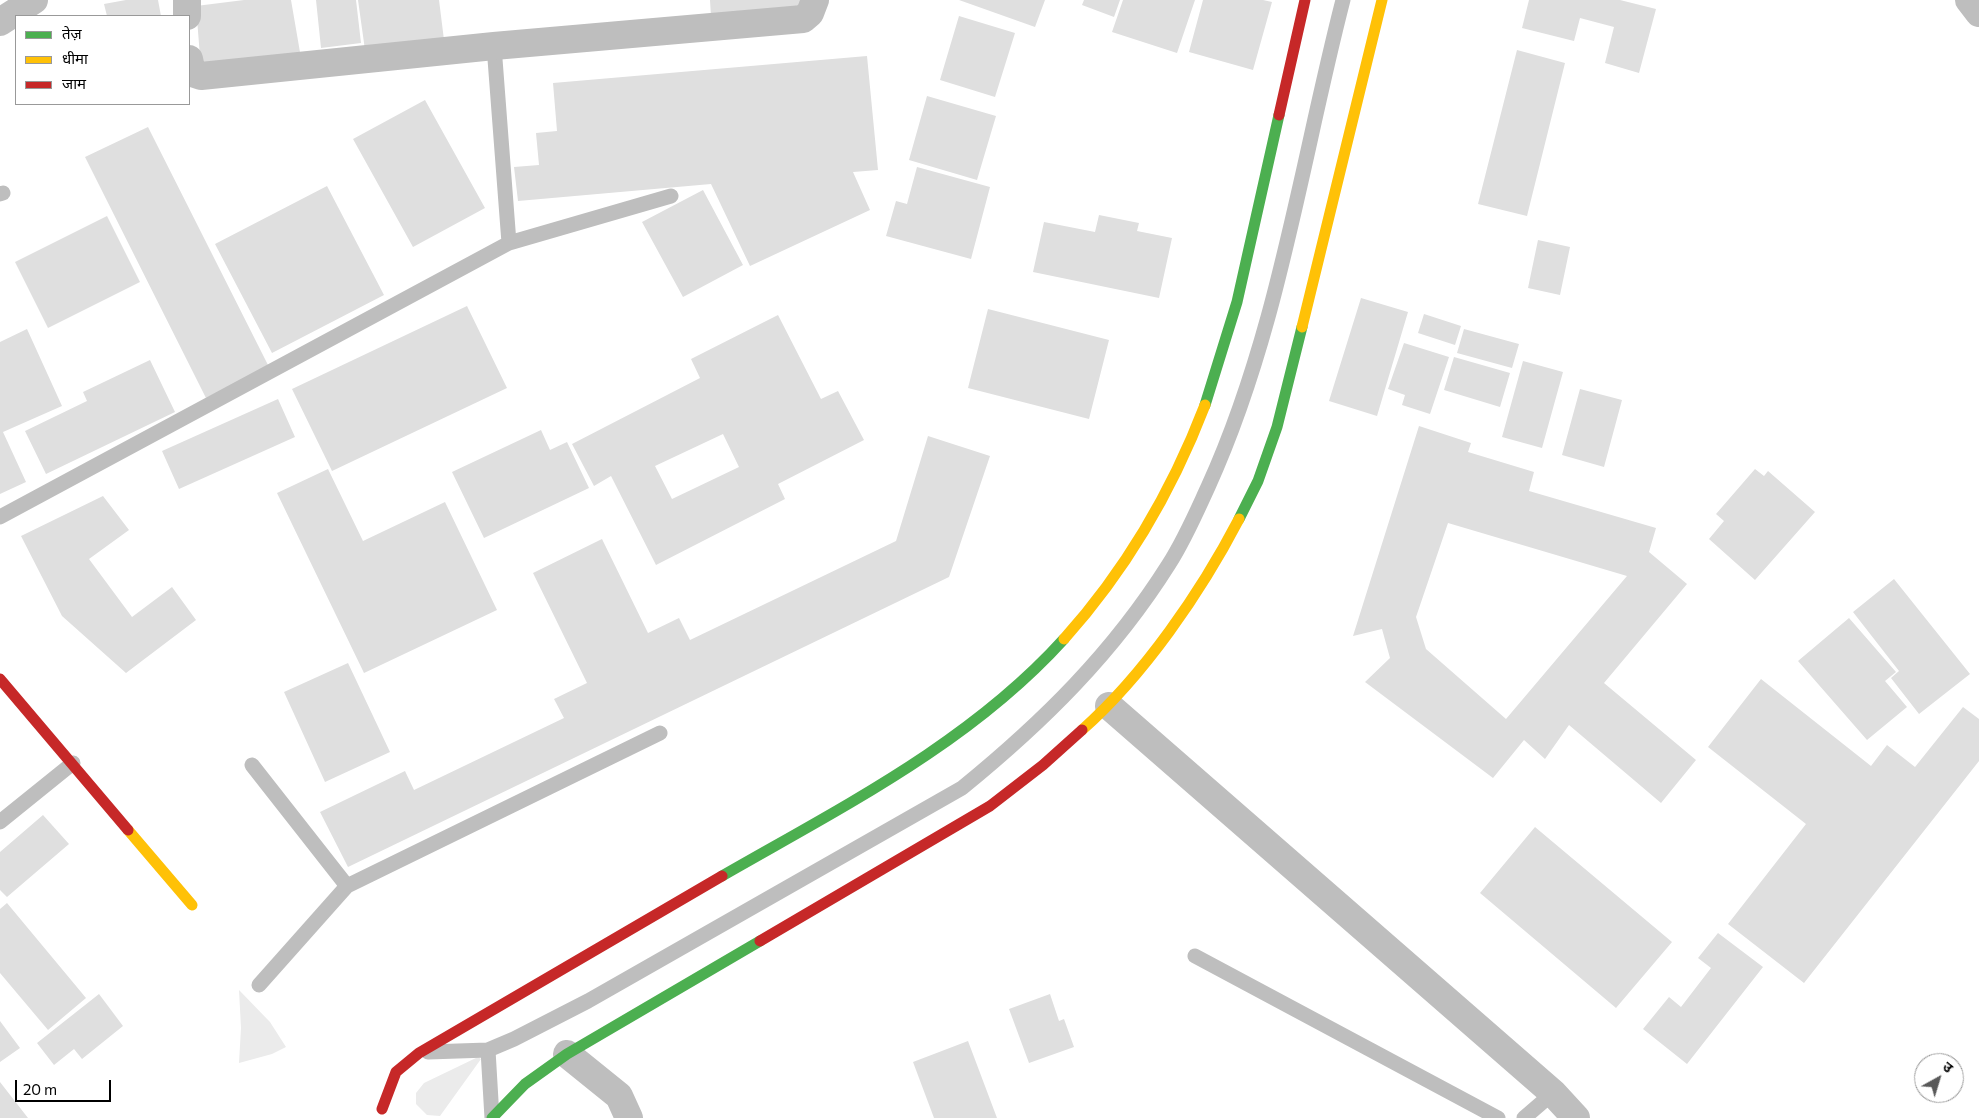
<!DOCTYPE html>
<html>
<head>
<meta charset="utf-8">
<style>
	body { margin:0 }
	#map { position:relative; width:1979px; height:1118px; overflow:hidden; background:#fff; font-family:Commissioner,"Noto Sans Devanagari",sans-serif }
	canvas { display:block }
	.legend { position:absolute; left:15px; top:15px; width:175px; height:90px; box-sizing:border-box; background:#fff; border:1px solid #999; margin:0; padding:6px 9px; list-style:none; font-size:15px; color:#000 }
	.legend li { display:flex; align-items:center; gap:10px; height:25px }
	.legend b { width:25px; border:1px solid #999 }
	.north { position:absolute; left:1914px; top:1053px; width:50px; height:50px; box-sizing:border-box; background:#fff; border:1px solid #999; border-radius:50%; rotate:39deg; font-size:14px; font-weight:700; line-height:20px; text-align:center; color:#000 }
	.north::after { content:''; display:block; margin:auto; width:18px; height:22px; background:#595959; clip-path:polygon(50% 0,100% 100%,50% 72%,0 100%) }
	.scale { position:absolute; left:15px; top:1080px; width:96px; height:22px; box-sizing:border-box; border:2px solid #000; border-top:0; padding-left:6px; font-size:15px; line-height:18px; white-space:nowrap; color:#000; -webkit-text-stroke:4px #fff; paint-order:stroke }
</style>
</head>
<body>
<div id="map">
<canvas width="1979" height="1118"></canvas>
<ul class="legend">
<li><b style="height:6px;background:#4caf50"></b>तेज़</li>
<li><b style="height:6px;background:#ffc107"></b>धीमा</li>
<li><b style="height:6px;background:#c62828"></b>जाम</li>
</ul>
<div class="north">उ</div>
<div class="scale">20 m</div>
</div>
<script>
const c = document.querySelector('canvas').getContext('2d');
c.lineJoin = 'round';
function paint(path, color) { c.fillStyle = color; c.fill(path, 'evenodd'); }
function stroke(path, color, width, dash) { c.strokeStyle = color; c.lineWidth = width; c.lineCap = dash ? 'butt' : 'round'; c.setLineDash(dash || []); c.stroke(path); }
paint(new Path2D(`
	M 239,990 L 270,1022 L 286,1047 L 272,1054 L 239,1063 L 241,1028 Z
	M 478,1057 L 481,1059 L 440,1116 L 427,1115 L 416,1104 L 416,1093 L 424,1083 Z`), '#ebebeb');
paint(new Path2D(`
	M 126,0 L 158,0 L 161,16 L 107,16 L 104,4 Z
	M 244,0 L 291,0 L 301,58 L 201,69 L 196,6 Z
	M 316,0 L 356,0 L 361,43 L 321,48 Z
	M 358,0 L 439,0 L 444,40 L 365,50 Z
	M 710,0 L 800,0 L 801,6 L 711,17 Z
	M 959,0 L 1045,0 L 1035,27 Z
	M 1084,0 L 1120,0 L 1114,17 L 1082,5 Z
	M 1123,0 L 1195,0 L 1177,53 L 1112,32 Z
	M 1203,0 L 1263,0 L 1272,2 L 1253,70 L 1189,52 Z
	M 1529,0 L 1620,0 L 1656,9 L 1639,73 L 1605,63 L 1614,27 L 1580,18 L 1574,41 L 1522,28 Z
	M 959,16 L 1015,33 L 995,97 L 940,80 Z
	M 1517,50 L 1565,63 L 1527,216 L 1478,204 Z
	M 867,56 L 878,170 L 853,172 L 870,210 L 750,266 L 711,184 L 518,201 L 514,167 L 539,165 L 536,133 L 557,131 L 553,83 Z
	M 927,96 L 996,116 L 977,180 L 909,160 Z
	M 425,100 L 485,208 L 413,247 L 353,139 Z
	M 148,127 L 269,367 L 206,398 L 85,157 Z
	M 917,167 L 990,187 L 971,259 L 886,236 L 896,201 L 907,204 Z
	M 327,186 L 384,295 L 272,353 L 215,244 Z
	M 703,190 L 743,265 L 683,297 L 642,222 Z
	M 1099,215 L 1139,223 L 1137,231 L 1172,238 L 1159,298 L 1033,272 L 1044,222 L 1095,232 Z
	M 107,216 L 140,282 L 48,328 L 15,262 Z
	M 1538,240 L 1570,247 L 1560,295 L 1528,288 Z
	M 1361,298 L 1408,312 L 1377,416 L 1329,401 Z
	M 467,306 L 507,388 L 332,471 L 292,389 Z
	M 988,309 L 1109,340 L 1089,419 L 968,388 Z
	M 1424,314 L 1461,326 L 1455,345 L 1418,333 Z
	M 778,315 L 821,399 L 838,391 L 864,440 L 778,484 L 785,499 L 656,565 L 611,476 L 594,486 L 572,444 L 700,378 L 691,359 ZM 723,434 L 739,467 L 672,499 L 655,466 Z
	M 27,329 L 62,406 L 3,432 L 26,482 L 0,494 L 0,342 Z
	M 1464,329 L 1519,344 L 1512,368 L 1457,353 Z
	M 1404,343 L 1449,357 L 1430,414 L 1402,405 L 1405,395 L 1388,389 Z
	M 1454,357 L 1510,373 L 1500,407 L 1444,390 Z
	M 150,360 L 175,412 L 46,474 L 25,431 L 87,401 L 83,392 Z
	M 1523,361 L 1563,372 L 1542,448 L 1502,437 Z
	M 1580,389 L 1622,400 L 1604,467 L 1562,455 Z
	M 278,399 L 295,437 L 179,489 L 162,451 Z
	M 1419,426 L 1471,443 L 1468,452 L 1534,472 L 1529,491 L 1656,528 L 1649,552 L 1687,584 L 1604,683 L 1696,760 L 1661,803 L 1569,725 L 1545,759 L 1524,740 L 1493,778 L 1365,682 L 1390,658 L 1382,629 L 1353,636 ZM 1448,523 L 1627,576 L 1506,719 L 1426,649 L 1416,617 Z
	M 541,430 L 550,450 L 567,442 L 589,488 L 484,538 L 452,472 Z
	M 928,436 L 990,456 L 949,577 L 348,867 L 320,812 L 405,771 L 414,790 L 564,718 L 554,699 L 587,683 L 533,573 L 602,539 L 648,633 L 679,618 L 690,640 L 896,541 Z
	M 328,469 L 363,541 L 445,502 L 497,610 L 364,673 L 277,493 Z
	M 1755,469 L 1764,476 L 1768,471 L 1815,512 L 1755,580 L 1709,539 L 1724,521 L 1716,514 Z
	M 103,496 L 129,530 L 89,559 L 132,617 L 172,587 L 196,620 L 126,673 L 62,616 L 21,536 Z
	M 1894,579 L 1970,674 L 1919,714 L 1891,678 L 1899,671 L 1853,612 Z
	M 1849,618 L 1896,672 L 1885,681 L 1907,707 L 1867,740 L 1798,661 Z
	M 348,663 L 390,752 L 325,782 L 284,692 Z
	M 1761,679 L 1871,766 L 1887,745 L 1915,767 L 1963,707 L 1979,719 L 1979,761 L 1804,983 L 1728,924 L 1806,824 L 1708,747 Z
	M 43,815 L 69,844 L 7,897 L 0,890 L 0,852 Z
	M 1535,827 L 1672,942 L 1616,1008 L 1480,893 Z
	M 7,903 L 86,998 L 48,1030 L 0,973 L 0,909 Z
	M 1718,933 L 1763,967 L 1687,1064 L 1643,1029 L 1669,997 L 1681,1007 L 1711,968 L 1698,958 Z
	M 99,994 L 123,1026 L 82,1059 L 74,1049 L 54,1065 L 37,1043 Z
	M 1050,994 L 1059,1021 L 1064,1019 L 1074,1047 L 1029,1063 L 1009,1009 Z
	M 0,1021 L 20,1048 L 0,1062 Z
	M 968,1041 L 997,1118 L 934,1118 L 913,1062 Z
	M 0,1082 L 28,1118 L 0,1118 Z`), '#dfdfdf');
stroke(new Path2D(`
	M 494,46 L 509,243
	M 0,194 L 3,193
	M 0,517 L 509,243 L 671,196
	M 252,765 L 347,886
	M 0,822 L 73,763
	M 1195,956 L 1498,1118
	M 259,985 L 347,886 L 660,733
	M 488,1050 L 492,1118
	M 428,1052 L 488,1050 L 514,1039 L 588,1001 L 962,788 C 1043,722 1113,653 1169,564 C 1185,539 1196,513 1208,487 C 1278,333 1301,163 1343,0
	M 1524,1118 L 1553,1093`), '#bebebe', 15);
stroke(new Path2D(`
	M 187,0 L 187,16
	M 1969,0 L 1979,13
	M 0,22 L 34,0
	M 189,59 L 192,73 L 201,76 L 494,46 L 803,19 L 810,13 L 815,0
	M 1109,706 L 1553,1093 L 1576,1118
	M 567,1054 L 619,1096 L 629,1118`), '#bebebe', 28);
stroke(new Path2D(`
	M 1205,405 L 1237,302 L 1279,115
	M 1239,519 L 1258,481 L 1277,427 L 1302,327
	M 722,876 C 842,807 970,743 1064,639
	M 492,1118 L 525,1084 L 567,1054 L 760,941`), '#4caf50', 11);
stroke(new Path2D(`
	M 1302,327 L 1382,0
	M 1064,639 C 1126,570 1172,491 1205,405
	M 1082,730 C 1144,675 1201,592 1239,519
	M 128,830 L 192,905`), '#ffc107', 11);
stroke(new Path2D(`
	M 1279,115 L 1305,0
	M 0,679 L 128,830
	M 760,941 L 990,806 L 1043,765 L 1082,730
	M 382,1109 L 396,1072 L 419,1053 L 722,876`), '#c62828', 11);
</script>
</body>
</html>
